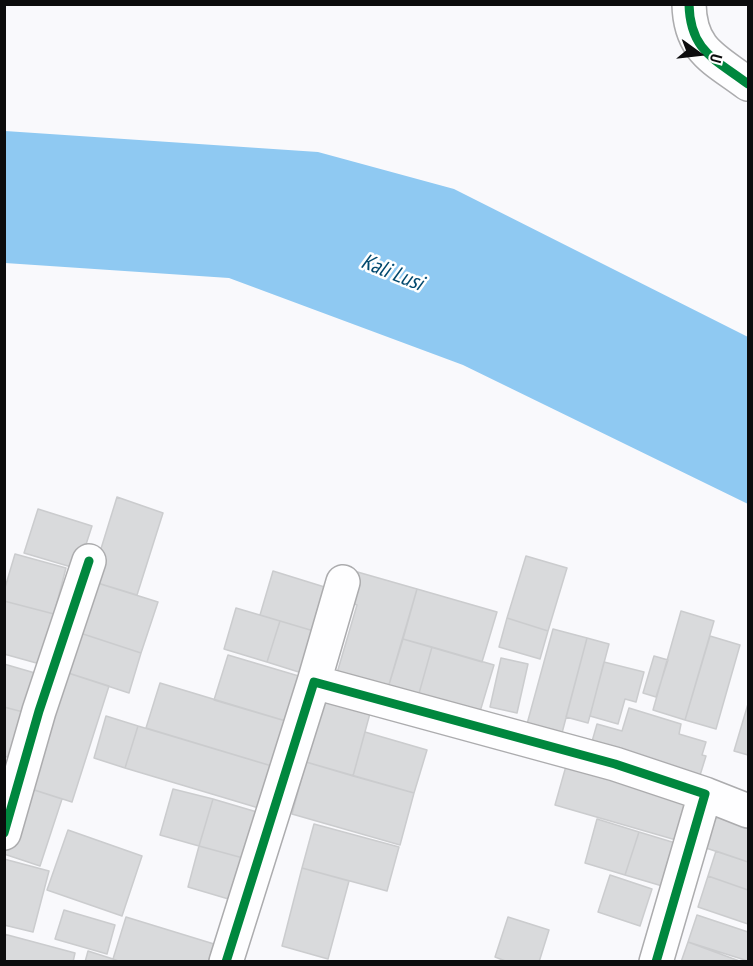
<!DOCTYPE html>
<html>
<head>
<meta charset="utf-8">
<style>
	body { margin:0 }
	#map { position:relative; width:753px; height:966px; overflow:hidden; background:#f9f9fc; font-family:"PT Sans Narrow",sans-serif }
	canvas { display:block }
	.frame { position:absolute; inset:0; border:6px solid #0c0c0d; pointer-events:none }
	.north { position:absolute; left:669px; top:24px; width:60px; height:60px; -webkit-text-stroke:4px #fff; paint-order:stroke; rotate:105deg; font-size:16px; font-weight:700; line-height:24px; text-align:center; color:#0c0c0d }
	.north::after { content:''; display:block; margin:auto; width:21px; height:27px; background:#0c0c0d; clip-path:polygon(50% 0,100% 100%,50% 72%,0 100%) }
</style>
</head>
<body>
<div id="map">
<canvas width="753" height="966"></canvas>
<div class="frame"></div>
<div class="north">U</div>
</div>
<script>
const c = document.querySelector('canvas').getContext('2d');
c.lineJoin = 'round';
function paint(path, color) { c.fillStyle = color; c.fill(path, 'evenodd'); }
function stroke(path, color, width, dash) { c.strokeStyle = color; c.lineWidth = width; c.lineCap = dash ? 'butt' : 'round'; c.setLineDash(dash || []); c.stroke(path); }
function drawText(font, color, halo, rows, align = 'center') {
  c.font = font + ' "PT Sans Narrow",sans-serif'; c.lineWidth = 5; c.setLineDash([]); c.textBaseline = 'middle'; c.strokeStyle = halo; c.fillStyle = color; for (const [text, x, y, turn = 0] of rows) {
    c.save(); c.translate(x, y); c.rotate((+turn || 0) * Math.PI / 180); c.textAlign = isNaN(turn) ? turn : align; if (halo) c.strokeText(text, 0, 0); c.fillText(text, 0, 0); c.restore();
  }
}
paint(new Path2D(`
	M 5,131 L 318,152 L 454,189 L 748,337 L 748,504 L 463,365 L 229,278 L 5,263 Z`), '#8fc9f2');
const building = new Path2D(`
	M 117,497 L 163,513 L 137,595 L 91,581 Z
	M 38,509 L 92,526 L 78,569 L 24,553 Z
	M 15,554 L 66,568 L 54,614 L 4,601 L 4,591 Z
	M 526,556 L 567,568 L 548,631 L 507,618 Z
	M 273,571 L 331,589 L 317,632 L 260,615 Z
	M 354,571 L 417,589 L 388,688 L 337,673 L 357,605 L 345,601 Z
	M 91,581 L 158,602 L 141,653 L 74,631 Z
	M 417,589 L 497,612 L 482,662 L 403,639 Z
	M 4,601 L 54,614 L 40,664 L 4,654 Z
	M 236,608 L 280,621 L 267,662 L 224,649 Z
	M 681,611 L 714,621 L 685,720 L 653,710 Z
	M 507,618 L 548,631 L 540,659 L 499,647 Z
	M 280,621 L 317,632 L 305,674 L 267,662 Z
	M 553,629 L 587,638 L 562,733 L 527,724 Z
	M 74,631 L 141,653 L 129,693 L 62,671 Z
	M 710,636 L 740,645 L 716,729 L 685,720 Z
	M 587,638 L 609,644 L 588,723 L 566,717 Z
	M 403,639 L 432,647 L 418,697 L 388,688 Z
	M 432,647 L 494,665 L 479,715 L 418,697 Z
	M 228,655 L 302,677 L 289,722 L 214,700 Z
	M 654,656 L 668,660 L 656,697 L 643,693 Z
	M 501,658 L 528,664 L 517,713 L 490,707 Z
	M 604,662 L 644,672 L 636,702 L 625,699 L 618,724 L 590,716 Z
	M 4,664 L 35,673 L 23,712 L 4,707 Z
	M 62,671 L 109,686 L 72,802 L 25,787 Z
	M 160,683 L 289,722 L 275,767 L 146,728 Z
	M 326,693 L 372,706 L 353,776 L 306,762 Z
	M 748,704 L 748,755 L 734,751 Z
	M 4,707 L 23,712 L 10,758 L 4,756 Z
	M 629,708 L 681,724 L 679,734 L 706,742 L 702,755 L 706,756 L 697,785 L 589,752 L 597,724 L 622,731 Z
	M 106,716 L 138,726 L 125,768 L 94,758 Z
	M 138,726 L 275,767 L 262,809 L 125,768 Z
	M 365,732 L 427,750 L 414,793 L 353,776 Z
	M 568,759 L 689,794 L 676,840 L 555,805 Z
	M 306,762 L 414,793 L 400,845 L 292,814 Z
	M 25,787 L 62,799 L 40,866 L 4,854 Z
	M 173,789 L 213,799 L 199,846 L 160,835 Z
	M 213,799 L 267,815 L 254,861 L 199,846 Z
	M 715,809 L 748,820 L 748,862 L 703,847 Z
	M 597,819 L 639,832 L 625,875 L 585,863 Z
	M 314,824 L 399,847 L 387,891 L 302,868 Z
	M 68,830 L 142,856 L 122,916 L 47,890 Z
	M 639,832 L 682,845 L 669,888 L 625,875 Z
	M 199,846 L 254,861 L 242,903 L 188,887 Z
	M 716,851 L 748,862 L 748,890 L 708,876 Z
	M 4,859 L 49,871 L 33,932 L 4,925 Z
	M 302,868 L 349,881 L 328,959 L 282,946 Z
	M 610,875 L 652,889 L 640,926 L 598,912 Z
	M 708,876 L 748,890 L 748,924 L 698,907 Z
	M 64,910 L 115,925 L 107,954 L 55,939 Z
	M 697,915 L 748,932 L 748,961 L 688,942 Z
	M 126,917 L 214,944 L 208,962 L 121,962 L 113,959 Z
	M 508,917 L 549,930 L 539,962 L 508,962 L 495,957 Z
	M 4,934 L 75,953 L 73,962 L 4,962 Z
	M 688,942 L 742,962 L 681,962 Z
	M 88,951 L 113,959 L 121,962 L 85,962 Z`);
paint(building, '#d9dadc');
stroke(building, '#cbccce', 1.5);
const street = new Path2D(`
	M 689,4 C 690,51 715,59 748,84
	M 314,682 L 343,582
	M 705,794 L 748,811
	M 4,833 L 39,711 L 89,561
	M 226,962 L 314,682 L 615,764 L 705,794 L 656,962`);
stroke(street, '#acacae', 36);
stroke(street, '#fefeff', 33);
stroke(new Path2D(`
	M 689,4 C 690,51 715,59 748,84
	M 4,833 L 39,711 L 89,561
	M 226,962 L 314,682 L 615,764 L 705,794 L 656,962`), '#00873e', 9);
drawText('italic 22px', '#03496e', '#fff', [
	["Kali Lusi",392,273,22]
]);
</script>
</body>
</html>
